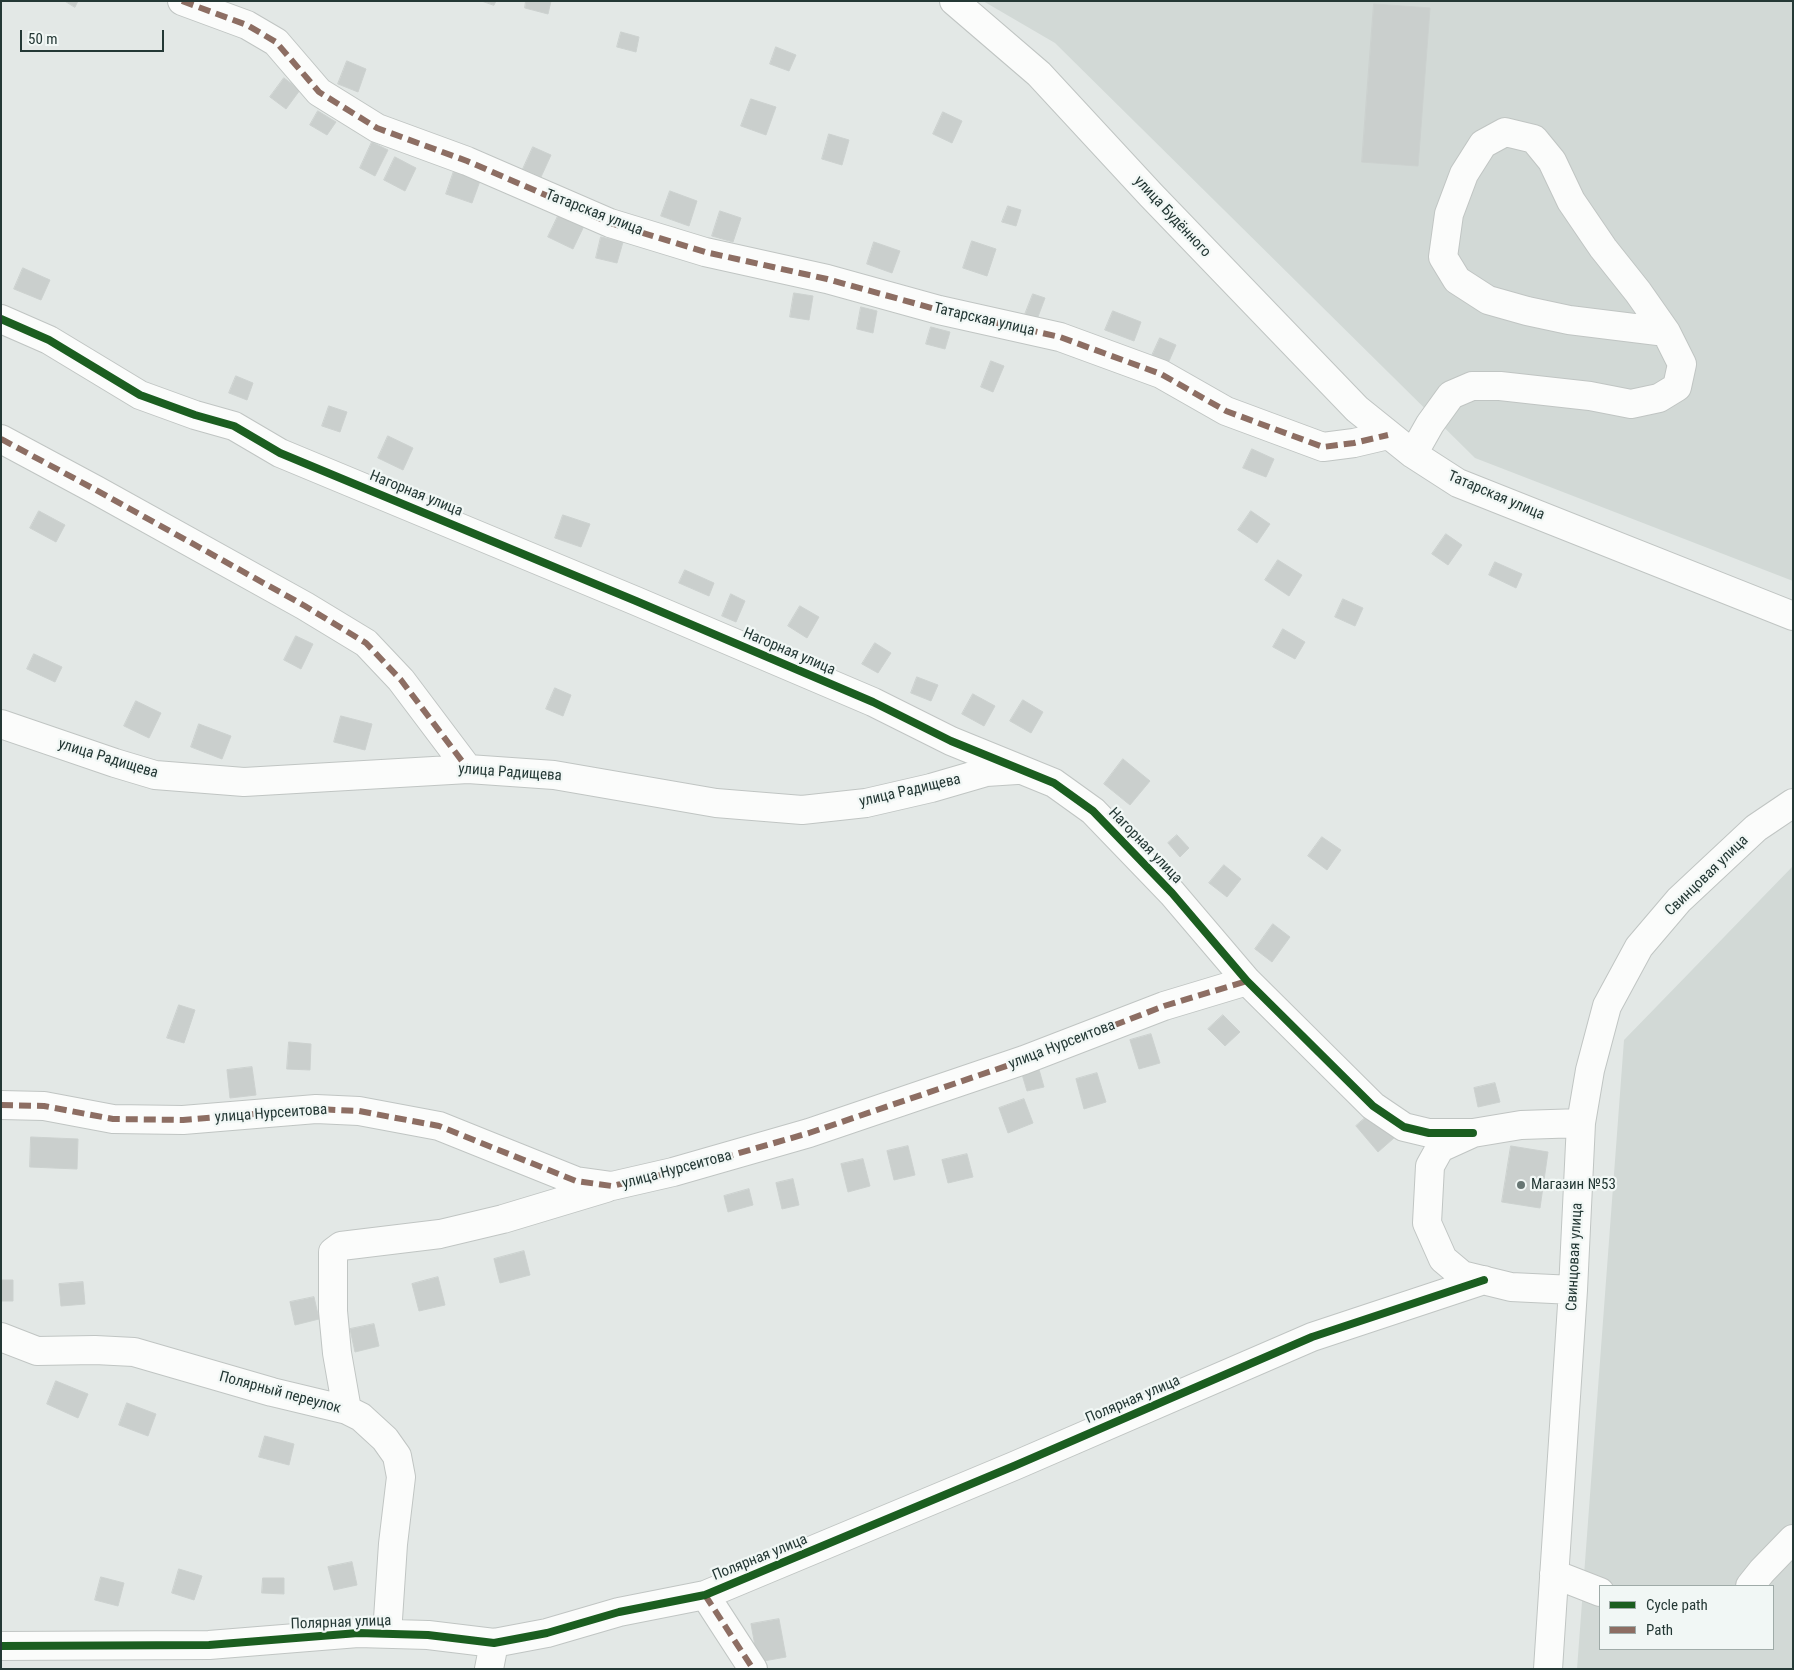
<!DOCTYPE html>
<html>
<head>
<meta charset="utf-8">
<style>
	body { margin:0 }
	#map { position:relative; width:1794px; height:1670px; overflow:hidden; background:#e3e8e6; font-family:"Roboto Condensed",sans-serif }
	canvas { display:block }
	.frame { position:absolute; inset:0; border:2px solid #243835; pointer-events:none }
	.legend { position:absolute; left:1599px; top:1585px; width:175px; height:65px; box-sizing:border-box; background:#f1f7f5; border:1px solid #9faba8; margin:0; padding:6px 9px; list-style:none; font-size:15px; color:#243835 }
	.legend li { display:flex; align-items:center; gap:10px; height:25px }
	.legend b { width:25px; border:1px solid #9faba8 }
	.scale { position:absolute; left:20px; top:30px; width:144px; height:22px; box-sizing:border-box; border:2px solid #243835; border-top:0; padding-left:6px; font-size:15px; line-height:18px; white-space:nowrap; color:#243835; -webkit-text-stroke:4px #f1f7f5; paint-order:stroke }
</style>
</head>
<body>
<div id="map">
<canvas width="1794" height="1670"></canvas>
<div class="frame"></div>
<ul class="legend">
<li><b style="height:6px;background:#1b5e20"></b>Cycle path</li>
<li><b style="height:6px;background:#8d6e63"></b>Path</li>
</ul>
<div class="scale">50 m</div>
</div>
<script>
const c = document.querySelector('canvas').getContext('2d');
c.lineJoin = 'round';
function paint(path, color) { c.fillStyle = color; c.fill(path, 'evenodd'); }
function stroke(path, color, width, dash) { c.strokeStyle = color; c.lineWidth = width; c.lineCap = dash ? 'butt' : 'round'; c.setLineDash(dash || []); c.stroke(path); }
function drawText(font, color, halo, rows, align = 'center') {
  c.font = font + ' "Roboto Condensed",sans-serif'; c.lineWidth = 4.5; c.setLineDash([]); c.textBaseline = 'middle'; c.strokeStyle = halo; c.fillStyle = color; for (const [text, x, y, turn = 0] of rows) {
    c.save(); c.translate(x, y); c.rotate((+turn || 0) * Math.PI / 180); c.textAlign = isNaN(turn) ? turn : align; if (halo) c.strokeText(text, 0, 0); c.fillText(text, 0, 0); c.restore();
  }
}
paint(new Path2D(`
	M 983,1 L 1793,1 L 1793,581 L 1475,458 L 1055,43 Z
	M 1793,866 L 1793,1669 L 1577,1669 L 1624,1040 ZM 1600,1586 L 1773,1586 L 1773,1649 L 1600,1649 Z`), '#d2d9d6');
const building = new Path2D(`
	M 65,1 L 78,1 L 75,7 Z
	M 482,1 L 496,1 L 494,5 Z
	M 526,1 L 551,1 L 548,14 L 525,8 Z
	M 1374,4 L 1430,8 L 1418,166 L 1362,162 Z
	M 621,32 L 639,37 L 636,52 L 617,47 Z
	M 776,47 L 796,55 L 789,71 L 770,64 Z
	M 347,61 L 366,69 L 358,92 L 338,84 Z
	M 284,78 L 300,90 L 286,109 L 270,97 Z
	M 751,99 L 776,107 L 766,135 L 741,126 Z
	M 318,111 L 336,122 L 327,135 L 310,125 Z
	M 943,112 L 962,121 L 952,143 L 933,134 Z
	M 829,134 L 849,140 L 842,165 L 822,159 Z
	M 372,142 L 388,150 L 375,176 L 360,168 Z
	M 533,147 L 551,155 L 541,177 L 523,169 Z
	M 395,157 L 416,168 L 405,191 L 384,180 Z
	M 454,171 L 480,181 L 472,203 L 446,194 Z
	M 670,191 L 697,201 L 689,226 L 661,216 Z
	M 1008,206 L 1021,210 L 1016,226 L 1002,222 Z
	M 720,211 L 741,218 L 733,242 L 712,236 Z
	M 559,214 L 584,226 L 573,249 L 548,237 Z
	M 601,237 L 623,242 L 617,263 L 596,258 Z
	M 972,241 L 996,249 L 987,276 L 963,268 Z
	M 874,242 L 900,251 L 892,273 L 867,264 Z
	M 23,268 L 50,280 L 41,300 L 14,289 Z
	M 794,293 L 813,296 L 809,320 L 790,317 Z
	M 1033,294 L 1045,298 L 1036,322 L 1024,317 Z
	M 861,307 L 877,311 L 873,333 L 857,329 Z
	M 1113,311 L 1141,322 L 1134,341 L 1105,330 Z
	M 931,327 L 950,332 L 945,349 L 926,344 Z
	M 1160,338 L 1176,345 L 1166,368 L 1150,360 Z
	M 991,361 L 1004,366 L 993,392 L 981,387 Z
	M 236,376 L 253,383 L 247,400 L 229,393 Z
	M 329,406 L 347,412 L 340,432 L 322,426 Z
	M 388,436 L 413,448 L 403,470 L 378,458 Z
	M 1252,449 L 1274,459 L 1266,477 L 1243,468 Z
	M 39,511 L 65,525 L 56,542 L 30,528 Z
	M 1251,511 L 1270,524 L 1257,543 L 1238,530 Z
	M 563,515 L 590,524 L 581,547 L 555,538 Z
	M 1446,534 L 1462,545 L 1448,565 L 1432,554 Z
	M 1278,560 L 1302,575 L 1289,596 L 1265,580 Z
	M 1495,562 L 1522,574 L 1516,588 L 1489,575 Z
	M 685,570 L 714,583 L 709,596 L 679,583 Z
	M 731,594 L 745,601 L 736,622 L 722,616 Z
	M 1343,599 L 1363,608 L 1355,626 L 1335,617 Z
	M 800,606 L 819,617 L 807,638 L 788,626 Z
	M 1283,629 L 1305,642 L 1295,659 L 1273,647 Z
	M 296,636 L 313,644 L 301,669 L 284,660 Z
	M 875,643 L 891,653 L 878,673 L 862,664 Z
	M 34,654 L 62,667 L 55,682 L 27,669 Z
	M 917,677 L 938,685 L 931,701 L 911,693 Z
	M 555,688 L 571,695 L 563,716 L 546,709 Z
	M 973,694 L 995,706 L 984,726 L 962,714 Z
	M 1023,700 L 1043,712 L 1031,733 L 1010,721 Z
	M 136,701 L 161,713 L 149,738 L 124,726 Z
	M 341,716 L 372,724 L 365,750 L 334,742 Z
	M 199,724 L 231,736 L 222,759 L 191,747 Z
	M 1123,759 L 1150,781 L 1130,805 L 1104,784 Z
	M 1177,835 L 1189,848 L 1180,857 L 1168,843 Z
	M 1322,837 L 1341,850 L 1327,870 L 1308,856 Z
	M 1224,865 L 1241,879 L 1227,897 L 1209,883 Z
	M 1273,924 L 1290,937 L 1272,962 L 1255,949 Z
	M 179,1005 L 195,1010 L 184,1043 L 167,1038 Z
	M 1223,1015 L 1240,1032 L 1225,1046 L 1208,1029 Z
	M 1151,1034 L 1160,1063 L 1139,1069 L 1130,1040 Z
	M 289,1042 L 311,1044 L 310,1070 L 287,1069 Z
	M 1038,1066 L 1044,1087 L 1027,1091 L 1021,1071 Z
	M 252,1067 L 256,1095 L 230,1098 L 227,1070 Z
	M 1097,1073 L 1106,1102 L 1084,1109 L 1076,1079 Z
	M 1495,1083 L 1500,1102 L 1478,1107 L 1474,1088 Z
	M 1024,1099 L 1033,1123 L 1008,1133 L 999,1108 Z
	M 1372,1112 L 1394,1138 L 1378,1152 L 1356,1126 Z
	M 31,1137 L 78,1139 L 77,1169 L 30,1167 Z
	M 908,1146 L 915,1175 L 894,1180 L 887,1151 Z
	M 1511,1146 L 1548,1152 L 1540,1208 L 1502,1202 Z
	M 967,1154 L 973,1177 L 948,1183 L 942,1160 Z
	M 863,1159 L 870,1186 L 848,1192 L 841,1164 Z
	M 793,1179 L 799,1205 L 782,1209 L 776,1183 Z
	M 749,1189 L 753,1205 L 728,1212 L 724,1196 Z
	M 524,1251 L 530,1275 L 500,1283 L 494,1259 Z
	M 438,1277 L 445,1305 L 419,1311 L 412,1284 Z
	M 1,1280 L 13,1280 L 13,1301 L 1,1301 Z
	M 83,1282 L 85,1304 L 61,1306 L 59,1284 Z
	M 314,1297 L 319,1319 L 295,1325 L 290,1302 Z
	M 374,1324 L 379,1346 L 355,1352 L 350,1329 Z
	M 56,1381 L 88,1394 L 78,1418 L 47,1404 Z
	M 127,1403 L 156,1414 L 148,1436 L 119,1425 Z
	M 265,1436 L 294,1444 L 289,1465 L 259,1457 Z
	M 352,1562 L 357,1585 L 334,1590 L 328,1567 Z
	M 179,1569 L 202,1576 L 194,1600 L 172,1593 Z
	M 101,1577 L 124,1583 L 118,1606 L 95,1600 Z
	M 263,1578 L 284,1578 L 284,1594 L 262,1593 Z
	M 779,1619 L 786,1657 L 758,1662 L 751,1624 Z`);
paint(building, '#cacfcd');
stroke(building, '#ccd1cf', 1);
const minor = new Path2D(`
	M 182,1 L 247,25 L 276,42 L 319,92 L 377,128 L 467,161 L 610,223 L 705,252 L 827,279 L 939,310 L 1060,337 L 1161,374 L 1226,411 L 1323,447 L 1354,443 L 1388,435
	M 954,1 L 1039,74 L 1151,195 L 1357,409 L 1413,454 L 1458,483 L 1793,616
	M 1,319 L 49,340 L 140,395 L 195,415 L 234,426 L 280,453 L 636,601 L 873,702 L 951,741 L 1054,783 L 1093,811 L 1172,893 L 1247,981 L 1373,1106 L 1404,1127 L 1429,1133 L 1473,1133
	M 1,439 L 96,490 L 305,606 L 366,643 L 401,680 L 468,769
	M 1413,454 L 1430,424 L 1451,395 L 1472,386 L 1500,386 L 1590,396 L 1631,404 L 1659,398 L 1677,387 L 1682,364 L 1666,332 L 1638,292 L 1603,248 L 1571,201 L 1552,161 L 1534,139 L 1505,132 L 1483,144 L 1464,174 L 1449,214 L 1443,257 L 1457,280 L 1488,300 L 1527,311 L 1569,320 L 1666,332
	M 1,724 L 115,763 L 155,775 L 244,782 L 468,769 L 554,775 L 716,803 L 802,810 L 866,803 L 931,788 L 986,772 L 1017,770
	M 1,1105 L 44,1106 L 113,1119 L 183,1120 L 316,1109 L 359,1111 L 439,1126 L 576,1181 L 612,1186 L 673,1172 L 809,1133 L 1024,1060 L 1164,1006 L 1247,981
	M 1573,1290 L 1511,1287 L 1462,1275 L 1443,1259 L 1427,1223 L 1430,1166 L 1440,1148 L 1473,1133 L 1521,1125 L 1581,1123
	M 1,1337 L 37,1351 L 95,1350 L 134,1352 L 272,1392 L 347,1410 L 361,1417 L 385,1439 L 397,1456 L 401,1477 L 393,1544 L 387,1634
	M 347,1410 L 337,1353 L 333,1311 L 333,1252 L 341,1246 L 440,1234 L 503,1219 L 606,1188
	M 1554,1574 L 1600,1592
	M 1750,1586 L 1762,1571 L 1793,1539
	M 705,1595 L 753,1669
	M 1,1646 L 209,1645 L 358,1633 L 428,1635 L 494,1643 L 547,1633 L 619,1612 L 705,1595 L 1014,1466 L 1312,1337 L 1484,1280
	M 489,1669 L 494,1643
	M 1548,1669 L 1573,1290 L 1581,1123 L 1590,1070 L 1607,1006 L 1639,947 L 1679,900 L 1756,828 L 1793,803`);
stroke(minor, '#c0c5c3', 30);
stroke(minor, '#fbfcfb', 28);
stroke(new Path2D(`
	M 182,1 L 247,25 L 276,42 L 319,92 L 377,128 L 467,161 L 610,223 L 705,252 L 827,279 L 939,310 L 1060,337 L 1161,374 L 1226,411 L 1323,447 L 1354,443 L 1388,435
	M 1,439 L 96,490 L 305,606 L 366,643 L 401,680 L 468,769
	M 1,1105 L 44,1106 L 113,1119 L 183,1120 L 316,1109 L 359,1111 L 439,1126 L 576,1181 L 612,1186 L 673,1172 L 809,1133 L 1024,1060 L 1164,1006 L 1247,981
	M 705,1595 L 753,1669`), '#8d6e63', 6, [12, 6]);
stroke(new Path2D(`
	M 1,319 L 49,340 L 140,395 L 195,415 L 234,426 L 280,453 L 636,601 L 873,702 L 951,741 L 1054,783 L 1093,811 L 1172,893 L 1247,981 L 1373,1106 L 1404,1127 L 1429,1133 L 1473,1133
	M 1,1646 L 209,1645 L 358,1633 L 428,1635 L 494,1643 L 547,1633 L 619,1612 L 705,1595 L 1014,1466 L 1312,1337 L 1484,1280`), '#1b5e20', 8);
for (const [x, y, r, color] of [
	[1521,1185,5,"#677673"]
]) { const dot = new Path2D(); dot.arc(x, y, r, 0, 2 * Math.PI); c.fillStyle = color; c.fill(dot); stroke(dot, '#f1f7f5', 2); }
drawText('15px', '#243835', '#f1f7f5', [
	["Татарская улица",594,213,21],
	["улица Будённого",1172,217,47],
	["Татарская улица",984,320,13],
	["Нагорная улица",416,494,22],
	["Татарская улица",1496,496,23],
	["Нагорная улица",789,652,23],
	["улица Радищева",108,759,17],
	["улица Радищева",510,773,4],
	["улица Радищева",910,791,-13],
	["Нагорная улица",1145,846,46],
	["Свинцовая улица",1707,876,-44],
	["улица Нурсеитова",1062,1045,-21],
	["улица Нурсеитова",271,1114,-4],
	["улица Нурсеитова",677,1170,-15],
	["Свинцовая улица",1575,1257,-87],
	["Полярный переулок",280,1393,15],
	["Полярная улица",1133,1400,-23],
	["Полярная улица",760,1558,-22],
	["Полярная улица",341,1623,-2]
]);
drawText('15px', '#243835', '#f1f7f5', [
	["Магазин №53",1531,1185]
], 'left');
</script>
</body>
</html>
